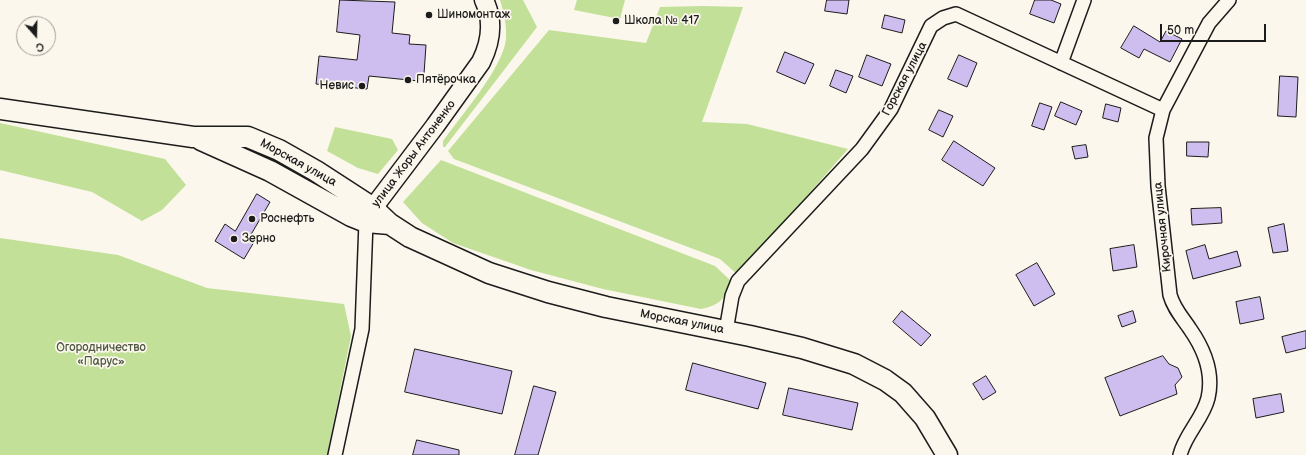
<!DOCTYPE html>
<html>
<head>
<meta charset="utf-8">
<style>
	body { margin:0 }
	#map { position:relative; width:1306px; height:455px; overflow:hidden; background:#fbf7ec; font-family:"Balsamiq Sans",sans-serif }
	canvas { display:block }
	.north { position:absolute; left:16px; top:16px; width:40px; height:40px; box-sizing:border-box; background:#fbf7ec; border:1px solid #a29f99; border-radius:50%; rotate:160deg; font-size:11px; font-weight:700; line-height:16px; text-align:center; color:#1c1c1c }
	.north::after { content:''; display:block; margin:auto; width:14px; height:18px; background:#1c1c1c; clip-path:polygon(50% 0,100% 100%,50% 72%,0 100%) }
	.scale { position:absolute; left:1160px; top:24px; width:106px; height:18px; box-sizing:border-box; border:2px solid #1c1c1c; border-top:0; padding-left:5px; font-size:12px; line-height:14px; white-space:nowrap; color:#1c1c1c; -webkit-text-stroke:3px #fbf7ec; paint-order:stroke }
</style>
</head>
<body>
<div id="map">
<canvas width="1306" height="455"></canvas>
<div class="north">С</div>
<div class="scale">50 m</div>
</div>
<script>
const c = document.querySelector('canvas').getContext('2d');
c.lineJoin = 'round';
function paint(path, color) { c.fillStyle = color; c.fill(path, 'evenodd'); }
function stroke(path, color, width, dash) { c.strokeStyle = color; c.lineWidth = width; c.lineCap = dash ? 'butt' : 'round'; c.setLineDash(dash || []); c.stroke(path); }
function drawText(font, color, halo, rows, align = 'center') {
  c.font = font + ' "Balsamiq Sans",sans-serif'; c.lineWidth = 3.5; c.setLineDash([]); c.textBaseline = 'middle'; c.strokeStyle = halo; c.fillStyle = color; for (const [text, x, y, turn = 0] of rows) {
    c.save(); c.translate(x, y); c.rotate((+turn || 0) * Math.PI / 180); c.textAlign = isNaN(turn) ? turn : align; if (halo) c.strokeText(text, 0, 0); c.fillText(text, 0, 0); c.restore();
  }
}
paint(new Path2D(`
	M 500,0 L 523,0 L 537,27 L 445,147 L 443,147 L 443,141 C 460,117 503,68 506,39 C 507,26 504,13 500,0 Z
	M 577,0 L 625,0 L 620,19 L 574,10 Z
	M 703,6 L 743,7 L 702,122 L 747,124 L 848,149 L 738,275 L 720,259 L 454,159 L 448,151 L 549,30 L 646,43 L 660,7 Z
	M 0,123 L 165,159 L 186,185 L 162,210 L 142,221 L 92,192 L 0,170 Z
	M 335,127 L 392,139 L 398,150 L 378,174 L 358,168 L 327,151 Z
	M 441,160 L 715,266 L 730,280 C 726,299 720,305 701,309 L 603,289 L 531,270 L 453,243 L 422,223 L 403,202 Z
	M 0,238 L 118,255 L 207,288 L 344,304 L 351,336 L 327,455 L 0,455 Z`), '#c2e098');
const building = new Path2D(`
	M 340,0 L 395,2 L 392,33 L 410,35 L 409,44 L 426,45 L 424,74 L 420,74 L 419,81 L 369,76 L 367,89 L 316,84 L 319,56 L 357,60 L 360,35 L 337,32 Z
	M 827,0 L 849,0 L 847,14 L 825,11 Z
	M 1035,0 L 1051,0 L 1061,4 L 1054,23 L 1030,14 Z
	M 885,15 L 905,20 L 902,33 L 882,28 Z
	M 1134,26 L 1160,42 L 1166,31 L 1182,39 L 1170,62 L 1144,49 L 1139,58 L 1121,48 Z
	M 785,52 L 814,64 L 805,84 L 777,72 Z
	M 867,55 L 891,64 L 882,86 L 859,77 Z
	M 959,55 L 977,63 L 967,87 L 948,79 Z
	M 836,70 L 853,76 L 846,93 L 830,86 Z
	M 1280,76 L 1298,77 L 1296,117 L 1278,116 Z
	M 1061,102 L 1082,111 L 1076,125 L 1055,116 Z
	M 1040,103 L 1052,107 L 1044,130 L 1032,126 Z
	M 1106,104 L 1121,108 L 1118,122 L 1103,118 Z
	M 939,110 L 953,116 L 943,137 L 929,130 Z
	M 954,141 L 995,168 L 983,186 L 942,160 Z
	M 1187,142 L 1209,142 L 1208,157 L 1187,156 Z
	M 1086,145 L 1088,157 L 1075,159 L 1072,147 Z
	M 257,194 L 270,202 L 249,238 L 254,242 L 244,259 L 215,241 L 225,224 L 235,231 Z
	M 1221,208 L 1222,223 L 1192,225 L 1191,209 Z
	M 1284,224 L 1288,251 L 1273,253 L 1268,228 Z
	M 1134,245 L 1137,267 L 1113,271 L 1110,249 Z
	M 1205,245 L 1209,259 L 1237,251 L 1241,266 L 1193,279 L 1186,251 Z
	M 1037,263 L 1055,294 L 1034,306 L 1016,275 Z
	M 1260,297 L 1264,319 L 1240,324 L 1236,302 Z
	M 902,311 L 931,335 L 921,346 L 893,322 Z
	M 1133,311 L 1136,322 L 1122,327 L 1118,316 Z
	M 1306,331 L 1306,348 L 1286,353 L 1282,337 Z
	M 415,349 L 512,371 L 502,414 L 405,392 Z
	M 1163,356 L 1169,364 L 1178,368 L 1182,377 L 1175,385 L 1177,394 L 1120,416 L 1105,378 Z
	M 693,363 L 766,383 L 758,409 L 686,390 Z
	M 986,376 L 996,392 L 983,400 L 973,384 Z
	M 534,386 L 556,392 L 538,455 L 515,455 Z
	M 789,388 L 858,403 L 852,430 L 783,415 Z
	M 1281,394 L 1284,412 L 1256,418 L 1253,399 Z
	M 417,440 L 459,450 L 459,455 L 413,455 Z`);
paint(building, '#cebeef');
stroke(building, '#1c1c1c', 1);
const minor = new Path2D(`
	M 1061,63 L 1084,0
	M 726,331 L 732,296 L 738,281 L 862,149 L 891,109 L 931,26 L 943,18 L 956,14 L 1163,110
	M 335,455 L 362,329 L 366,222
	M 1180,455 C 1185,434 1203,419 1208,398 C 1214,372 1204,349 1190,329 C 1182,317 1174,309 1170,295 L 1158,186 L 1156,138 L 1163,110 L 1209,23 L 1229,0`);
const secondary = new Path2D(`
	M 366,221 L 373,208 L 435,126 L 481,62 C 491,42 494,21 484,0`);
const primary = new Path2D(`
	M 0,109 L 193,137 L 248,137 L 279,150 L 316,171 L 373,208 L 390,224 L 410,237 L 489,273 L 548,292 L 606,307 L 750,336 L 802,348 L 854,364 L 885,380 L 903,393 L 925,418 L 947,455
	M 201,140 L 270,171 L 351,216 L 366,222 L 390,224`);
stroke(minor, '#1c1c1c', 16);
stroke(secondary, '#1c1c1c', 21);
stroke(primary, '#1c1c1c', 23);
stroke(minor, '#fbf7ec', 13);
stroke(secondary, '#fbf7ec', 18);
stroke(primary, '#fbf7ec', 20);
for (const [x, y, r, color] of [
	[429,15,4,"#1c1c1c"],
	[616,21,4,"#1c1c1c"],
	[408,80,4,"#1c1c1c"],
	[362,86,4,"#1c1c1c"],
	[252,219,4,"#1c1c1c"],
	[234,239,4,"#1c1c1c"]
]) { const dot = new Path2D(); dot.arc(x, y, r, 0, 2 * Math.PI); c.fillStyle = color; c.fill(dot); stroke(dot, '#fbf7ec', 1.5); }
drawText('12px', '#1c1c1c', '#fbf7ec', [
	["Шиномонтаж",437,15],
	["Школа № 417",624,21],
	["Пятёрочка",416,80],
	["Невис",354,86,"right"],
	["Роснефть",260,219],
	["Зерно",242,239]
], 'left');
drawText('12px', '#1c1c1c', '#fbf7ec', [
	["Горская улица",905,79,-62],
	["улица Жоры Антоненко",414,154,-53],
	["Морская улица",298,163,29],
	["Кирочная улица",1163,227,-96],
	["Морская улица",682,322,11]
]);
drawText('12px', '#4e5741', '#fbf7ec', [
	["Огородничество",101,348],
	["«Парус»",101,362]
]);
</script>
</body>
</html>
